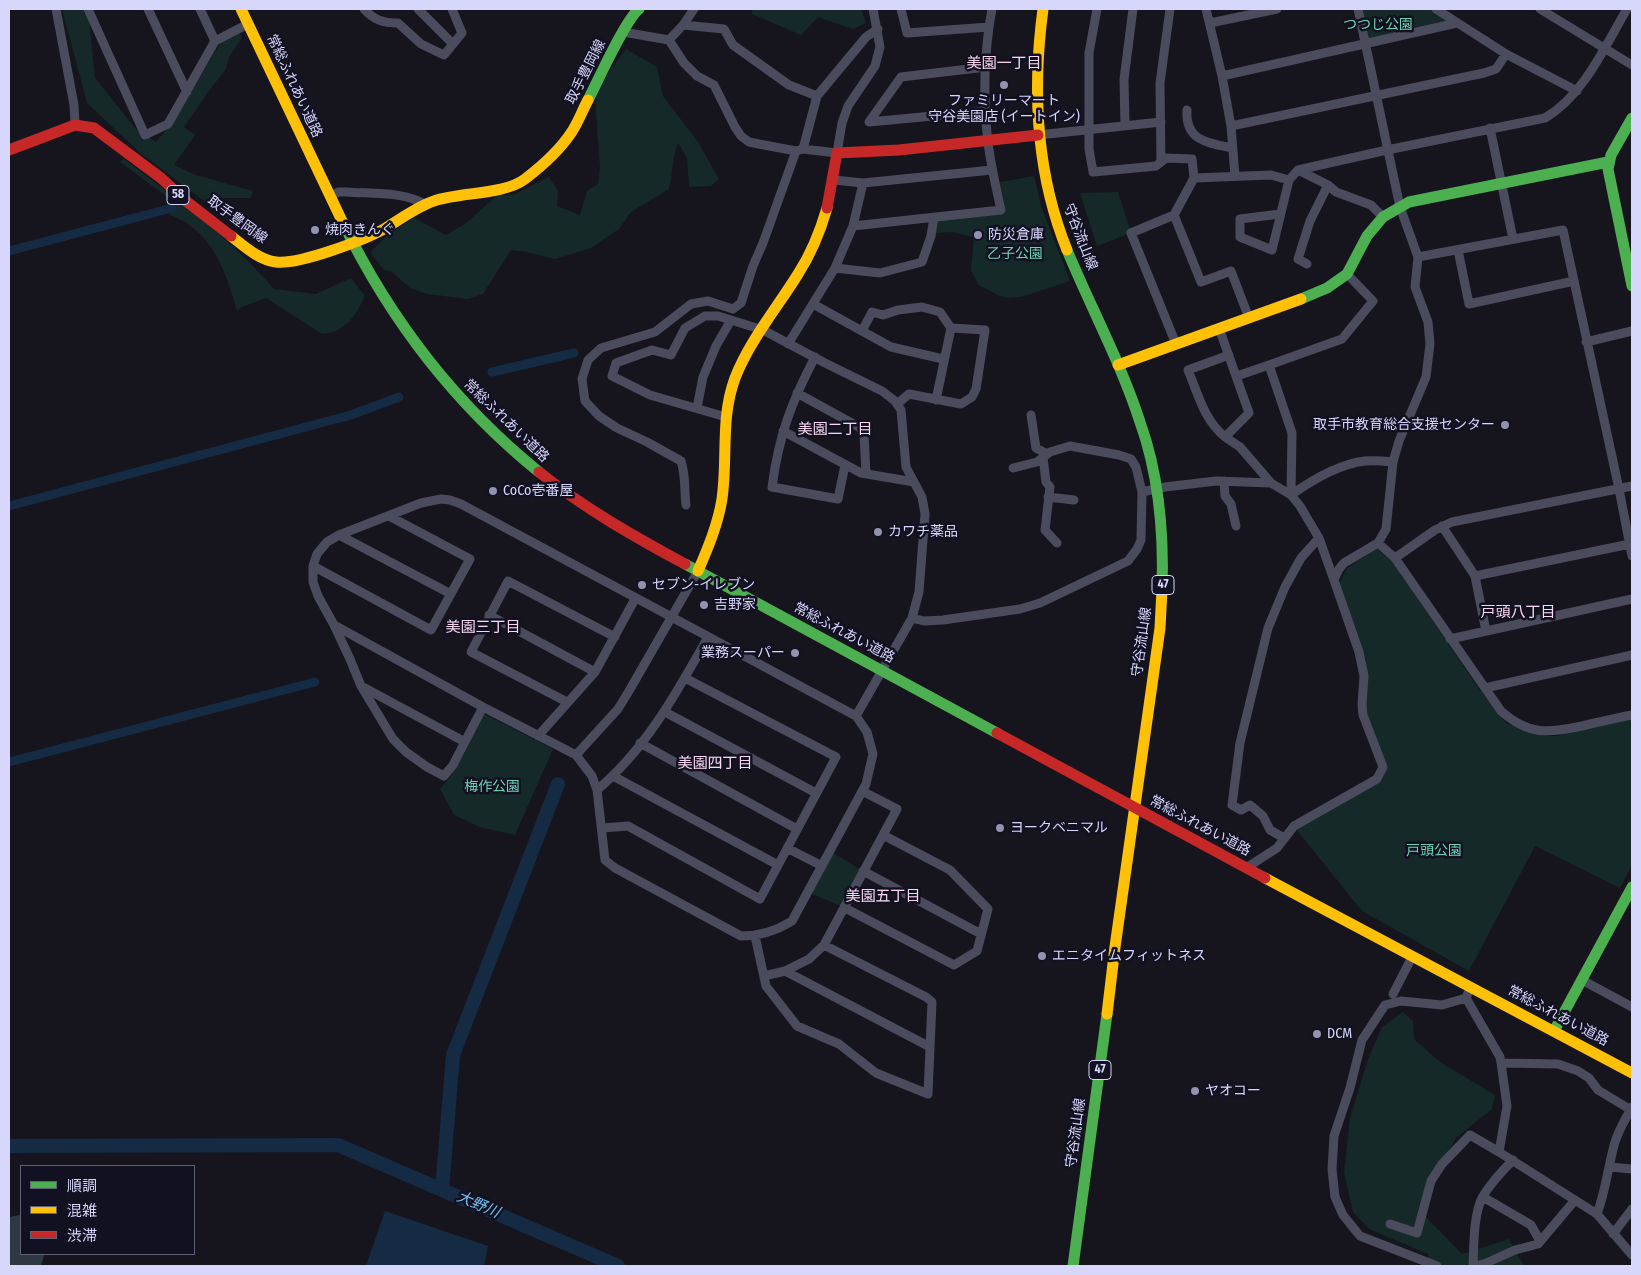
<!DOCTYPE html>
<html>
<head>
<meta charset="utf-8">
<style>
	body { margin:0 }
	#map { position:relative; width:1641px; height:1275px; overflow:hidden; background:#16151e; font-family:"Fira Sans Condensed","Noto Sans JP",sans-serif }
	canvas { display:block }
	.frame { position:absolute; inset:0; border:10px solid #d7d6fb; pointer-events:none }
	.legend { position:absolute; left:20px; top:1165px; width:175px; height:90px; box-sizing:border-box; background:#121122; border:1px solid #616079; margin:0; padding:6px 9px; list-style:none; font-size:15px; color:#d7d6fb }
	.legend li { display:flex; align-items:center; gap:10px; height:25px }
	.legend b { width:25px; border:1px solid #616079 }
</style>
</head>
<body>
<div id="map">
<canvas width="1641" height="1275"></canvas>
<div class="frame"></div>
<ul class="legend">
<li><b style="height:6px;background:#4caf50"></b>順調</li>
<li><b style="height:6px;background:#ffc107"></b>混雑</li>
<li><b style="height:6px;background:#c62828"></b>渋滞</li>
</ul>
</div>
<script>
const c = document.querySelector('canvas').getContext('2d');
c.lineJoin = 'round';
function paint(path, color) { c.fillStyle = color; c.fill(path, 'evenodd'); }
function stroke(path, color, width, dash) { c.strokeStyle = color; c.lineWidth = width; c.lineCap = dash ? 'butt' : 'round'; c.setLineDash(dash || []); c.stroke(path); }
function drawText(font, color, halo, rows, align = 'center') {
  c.font = font + ' "Fira Sans Condensed","Noto Sans JP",sans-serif'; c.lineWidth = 5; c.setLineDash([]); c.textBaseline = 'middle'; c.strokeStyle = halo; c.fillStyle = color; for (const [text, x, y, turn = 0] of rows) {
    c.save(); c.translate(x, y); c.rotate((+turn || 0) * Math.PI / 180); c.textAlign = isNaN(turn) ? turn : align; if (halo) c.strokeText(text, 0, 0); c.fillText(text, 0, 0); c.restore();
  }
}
paint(new Path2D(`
	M 62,9 L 84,9 L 89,19 L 95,78 L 136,129 L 156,142 L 175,119 L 221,42 L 239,33 L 242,38 L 229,57 L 226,69 L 208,92 L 184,127 L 195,135 L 174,165 L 196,175 L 253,191 L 251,198 L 220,198 L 229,215 L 228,219 L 139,152 L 87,103 Z
	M 752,9 L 861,9 L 866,23 L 853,29 L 818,17 L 801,35 L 752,14 Z
	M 1358,9 L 1436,9 L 1457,23 L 1366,44 Z
	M 626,49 L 657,67 L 663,96 L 698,142 L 719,179 L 711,186 L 689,187 L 687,158 L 678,143 C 672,158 673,174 669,189 L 631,212 L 619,229 L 591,248 L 555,259 L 527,252 L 511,250 L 483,294 L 468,299 L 427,294 L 410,288 L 391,271 L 384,270 L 370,252 L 388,235 L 414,218 L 446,235 L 465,224 L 496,196 L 515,194 L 549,177 L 558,191 L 557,206 L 580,215 L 587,191 L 598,184 L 600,167 L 595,99 L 604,78 Z
	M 124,159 C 177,199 230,238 274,289 L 316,294 L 351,278 L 365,296 C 356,315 346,332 322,334 L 266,298 L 242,307 L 237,311 C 228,279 217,244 188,224 C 183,220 176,218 170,215 L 166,196 L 120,162 Z
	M 1034,176 L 1041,206 L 1070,281 L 1021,297 L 1006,298 L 998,295 L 979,285 L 971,271 L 974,237 L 952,232 L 936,233 L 937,221 L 1006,212 L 1000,182 Z
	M 1118,192 L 1131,233 L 1097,246 L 1080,193 Z
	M 1377,549 L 1393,562 L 1477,686 L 1506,723 L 1540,735 L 1557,736 L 1632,719 L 1632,865 L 1620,888 L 1535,846 L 1469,971 L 1362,911 L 1296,829 L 1381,782 L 1386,771 L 1366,712 L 1366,661 L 1340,583 L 1347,568 Z
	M 484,714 L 553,749 L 515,835 L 480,827 L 454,815 L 440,789 C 460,767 471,740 484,714 Z
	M 830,851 L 863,871 L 845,908 L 808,892 Z
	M 1403,1012 L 1413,1021 L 1414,1039 L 1440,1062 L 1495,1095 L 1492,1109 L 1456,1138 L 1436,1172 L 1422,1213 L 1462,1254 L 1509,1239 L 1524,1266 L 1430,1266 L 1428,1254 L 1369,1229 L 1353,1212 L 1344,1173 L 1350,1118 L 1368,1059 L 1382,1027 Z`), '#142928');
paint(new Path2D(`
	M 385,1211 L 488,1246 L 484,1266 L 366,1266 Z`), '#152b44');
stroke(new Path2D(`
	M 9,251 L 172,208
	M 492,372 L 574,353
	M 9,506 L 351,415 L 399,397
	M 9,762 L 315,682`), '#152b44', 9);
stroke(new Path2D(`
	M 9,1146 L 338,1145 L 618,1266
	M 442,1190 L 453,1055 L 558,784`), '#152b44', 14);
stroke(new Path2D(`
	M 14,1266 L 21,1241`), '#2e3842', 52);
stroke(new Path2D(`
	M 56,9 L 74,105 L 75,125
	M 88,9 L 145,135 L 168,124 L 215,41 L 248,24
	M 148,9 L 187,92
	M 200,9 L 215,41
	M 364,9 C 374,20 383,23 398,23 L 421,44 L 444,55 L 462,33 L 452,9
	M 418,9 L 453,44
	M 901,9 L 907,33 L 989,27
	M 1097,9 L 1089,53 L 1089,149 L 1093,172 L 1156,166 L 1166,158 L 1192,159 L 1194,178
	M 1206,9 L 1222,76 L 1231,126 L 1235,176
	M 1436,9 L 1506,54 L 1577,91
	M 1540,9 L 1632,65
	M 1210,23 L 1277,9
	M 683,25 L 724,29 L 733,45 L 789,85 L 817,96
	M 623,32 L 669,40 L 684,63 L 697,76 L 714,85 L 735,127 L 741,136 L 749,142 L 759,144 L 796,151 L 803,149 L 837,153 L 842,123 L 848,106 L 875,66 L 880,47 L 873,9
	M 669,40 L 683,25 L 694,9
	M 1222,76 L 1457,23
	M 1187,110 C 1185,141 1208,143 1233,148
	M 986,111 L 869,122 L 901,77 L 986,67
	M 1125,126 L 1124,79 L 1133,9
	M 1231,126 L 1484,73 L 1496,69 L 1506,54
	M 1490,128 L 1513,239
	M 1038,135 L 1161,122
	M 803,149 L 817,96 L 866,37 L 878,29
	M 1161,162 L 1160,83 L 1170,9
	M 1298,170 L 1328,185 L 1336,192 L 1371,205 L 1383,217
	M 834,180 L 863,183 L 992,170
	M 330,197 L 338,192 L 346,192 C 371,194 404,191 426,205
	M 1280,214 L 1240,219 L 1240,237 L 1272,250 L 1289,180 L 1298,170 L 1387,150 L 1545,118 C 1584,95 1605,46 1627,9
	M 1174,215 L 1131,233 L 1176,344
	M 853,226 L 1001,210 C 996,188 991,165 988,143 C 983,99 984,52 992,9
	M 1458,250 L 1469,304 L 1574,281
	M 1418,257 L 1563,230 L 1619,489 L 1632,556
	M 1307,264 L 1298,259 L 1310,221 L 1328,185
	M 835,268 L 880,273 L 922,262 L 931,236 L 934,217
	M 813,304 L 891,347 L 943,359
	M 1249,318 L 1231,271 L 1201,282 L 1174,215 L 1194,178 L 1271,175 L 1289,180
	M 1219,328 L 1249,413 L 1225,437 C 1204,420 1198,394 1188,370 L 1229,355
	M 862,331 L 872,312 L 883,315 L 898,310 L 922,307 L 940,312 L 951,328 L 936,400
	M 1586,342 L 1632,331
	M 788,344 L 835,268 L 853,226 L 863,183
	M 815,357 C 791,403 779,435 772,487 L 838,499 L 845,465
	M 1237,376 L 1269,365
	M 797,393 L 859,427 L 864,434 L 866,474
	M 897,404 L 909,394 L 961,404 L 972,397 L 976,389 L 985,330 L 951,328
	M 697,408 L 703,377 L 716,346 L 731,320
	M 1031,415 L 1036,448 L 1047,454
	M 726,417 L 650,395 L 612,376 L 616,363 L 652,350 L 671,355 L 685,328 L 705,316 L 718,316 L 763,330 L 825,363 L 882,391 L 895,401 L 901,410 L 906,467 L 922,497 L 925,514 L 919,592 L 912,618 L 856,716
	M 783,431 L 861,473 L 914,482
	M 1225,437 L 1240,447 L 1271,483
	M 1043,457 L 1046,482 L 1050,487 L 1045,530 L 1057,543
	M 1013,468 L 1037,462 L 1050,452 L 1070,446 L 1119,455 L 1131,459 L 1136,467 L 1142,492
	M 1224,481 L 1225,496 L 1231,504 L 1236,526
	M 1291,495 L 1292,433 L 1269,365 L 1342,339 L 1373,301 L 1347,274
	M 1291,495 C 1312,480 1339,464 1365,461 C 1374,460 1384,461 1393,462
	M 1048,497 L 1074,500
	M 441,499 L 450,500 L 461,504 L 856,716 L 867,732 L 873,754 L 866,784 L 792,921 C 776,931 760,936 741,936 L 615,868 L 605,860 L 597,790 L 592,776 L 576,755 L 483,707 L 334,625 L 318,596 L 313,582 L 313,566 L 317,554 L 327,542 L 339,535 L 421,503 Z
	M 686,505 C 684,490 686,476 681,461 L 647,442 L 617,428 L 599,416 L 585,401 L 582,379 L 588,360 L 601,348 L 655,332 L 691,304 L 708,301 L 733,309 L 741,303 L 753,266 L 763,243 L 796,151
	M 1442,526 L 1475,576 L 1486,631
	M 339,535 L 451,594
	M 1378,543 L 1395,558 L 1501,711 C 1529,736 1549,733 1582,726 C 1599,722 1616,718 1632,715
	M 1395,558 L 1435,530 L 1452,522 L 1632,486
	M 313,566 L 431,630 L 470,559 L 389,516
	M 1475,576 L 1630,544
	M 489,615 L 595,672
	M 912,618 L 924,621 L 943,620 L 1020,609 L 1040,603 L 1128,561 L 1137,549 L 1141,540 L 1142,492 L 1165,487 L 1216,481 L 1271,483 L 1291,495 L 1300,506 L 1319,538 L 1334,580
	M 334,625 L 350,659 L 361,686 L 393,739 L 406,752 L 427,767 L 444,776 L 453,765 L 483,707
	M 1450,639 L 1632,599
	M 361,686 L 465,742
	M 1485,688 L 1632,655
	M 567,702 L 471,652 L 508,581 L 615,637
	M 665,712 L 816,793
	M 538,736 L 595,672 L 635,599
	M 640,743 L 797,829
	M 576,755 L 618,709 L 629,691 L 698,571
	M 613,776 L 778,865
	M 597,790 C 646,749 677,692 708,637
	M 602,828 L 628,826 L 760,899 L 836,757 L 685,678
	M 1284,838 L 1270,830 L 1263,816 L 1250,805 L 1241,810 L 1232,805 L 1240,743 L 1268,628 L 1285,587 L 1301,558 L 1319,538
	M 787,848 L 822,866
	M 1246,868 L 1277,848 L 1294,826 L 1377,779 L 1383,767 L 1363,715 L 1362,705 L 1364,676 L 1359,652 L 1334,580 L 1339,569 L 1344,563 L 1378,543 L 1386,529 L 1393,462 L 1399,441 L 1426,377 L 1430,344 L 1428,322 L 1415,287 L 1418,257 L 1400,207 L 1358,9
	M 863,871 L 981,934
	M 845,908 L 954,965 L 977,951 L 988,909 L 950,870 L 883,835
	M 755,936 L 766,986 L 797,1026 L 839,1044 L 876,1073 L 928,1094 L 932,1002 L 926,997 L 824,945
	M 785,971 L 930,1047
	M 764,976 L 785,971 L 809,959 L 824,945 L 897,809 L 862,791
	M 1582,980 L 1632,1007
	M 1468,993 L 1466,998 L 1500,1057 L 1501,1063 L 1507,1106 L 1499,1152 L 1597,1214 L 1632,1255
	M 1393,994 L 1412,957
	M 1501,1063 L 1558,1064 L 1578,1071 L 1589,1078 L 1598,1090 L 1631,1110
	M 1610,1167 L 1632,1169
	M 1483,1197 L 1531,1225 L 1540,1241
	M 1597,1214 C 1606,1190 1608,1166 1615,1142 C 1619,1129 1626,1118 1632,1107
	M 1390,1224 L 1417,1233 L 1431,1181 L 1442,1164 L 1470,1135 L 1499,1152
	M 1613,1234 L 1632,1209
	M 1437,1266 L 1360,1236 L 1343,1215 L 1335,1197 L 1332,1169 L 1334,1136 L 1350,1088 L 1362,1040 L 1385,1005 L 1401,1001 L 1442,1005 L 1466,998
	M 1473,1266 C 1474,1246 1473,1214 1483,1196 C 1491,1183 1502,1171 1513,1160
	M 1475,1266 L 1484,1264 L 1515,1250 L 1538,1244 L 1575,1200`), '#4b4b5e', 9);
stroke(new Path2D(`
	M 588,100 C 598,81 625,20 639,9
	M 1632,118 L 1611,155 L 1608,169 L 1632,286
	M 343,223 C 390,319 455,404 539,472
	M 1067,250 C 1091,308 1121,363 1140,422 C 1159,475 1164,534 1162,590
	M 1301,299 L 1327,288 L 1347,274 L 1367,236 L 1383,217 L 1409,202 L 1608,162
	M 685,564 L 997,733
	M 1554,1031 L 1632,887
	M 1073,1266 L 1107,1014`), '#4caf50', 11);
stroke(new Path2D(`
	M 241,9 L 343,223
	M 1043,9 C 1032,91 1036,173 1067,250
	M 231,236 C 244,246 259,260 276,262 C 299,265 364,240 384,229 C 399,220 418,206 434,201 C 460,192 504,195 525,179 C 542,166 559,151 571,133 C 578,123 582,111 588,100
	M 1118,365 L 1301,299
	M 698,571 C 708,548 718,524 722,499 C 728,457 720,419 735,378 C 750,340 777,308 798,274 C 811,254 820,232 827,208
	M 1265,878 L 1632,1073
	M 1107,1014 L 1115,947 L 1160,628 L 1162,590`), '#ffc107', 11);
stroke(new Path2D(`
	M 9,150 L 75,125 L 94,128 L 161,178 L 186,201 L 231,236
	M 827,208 L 837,153 L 899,150 L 1038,135
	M 539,472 C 584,508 633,536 685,564
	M 997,733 L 1265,878`), '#c62828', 11);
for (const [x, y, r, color] of [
	[1004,85,5,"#9392ae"],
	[315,230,5,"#9392ae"],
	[978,235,5,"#9392ae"],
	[1505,425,5,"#9392ae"],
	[493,491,5,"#9392ae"],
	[878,532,5,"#9392ae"],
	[642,585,5,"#9392ae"],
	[704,605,5,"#9392ae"],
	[795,653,5,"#9392ae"],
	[1000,828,5,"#9392ae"],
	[1042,956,5,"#9392ae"],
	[1317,1034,5,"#9392ae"],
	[1195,1091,5,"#9392ae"]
]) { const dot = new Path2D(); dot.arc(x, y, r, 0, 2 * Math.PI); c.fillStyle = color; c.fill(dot); stroke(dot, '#121122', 2); }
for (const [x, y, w] of [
	[178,195,22],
	[1163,585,22],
	[1100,1070,22]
]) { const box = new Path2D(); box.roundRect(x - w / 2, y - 9.5, w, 19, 4); c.fillStyle = '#121122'; c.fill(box); stroke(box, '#d7d6fb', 1); }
drawText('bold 12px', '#d7d6fb', null, [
	["58",178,195],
	["47",1163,585],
	["47",1100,1070]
]);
drawText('14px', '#6ad3af', '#121122', [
	["つつじ公園",1378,25],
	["乙子公園",1015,254],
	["梅作公園",492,787],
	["戸頭公園",1434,851]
]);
drawText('14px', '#d7d6fb', '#121122', [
	["取手豊岡線",586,72,-63],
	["常総ふれあい道路",294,86,65],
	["取手豊岡線",237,220,36],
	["守谷流山線",1080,237,69],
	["常総ふれあい道路",506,421,44],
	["常総ふれあい道路",844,633,28],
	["守谷流山線",1142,642,-82],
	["常総ふれあい道路",1200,826,28],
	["常総ふれあい道路",1558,1016,28],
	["守谷流山線",1076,1133,-82]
]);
drawText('14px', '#d7d6fb', '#121122', [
	["ファミリーマート",1004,101,"center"],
	["守谷美園店 (イートイン)",1004,117,"center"],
	["焼肉きんぐ",325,230],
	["防災倉庫",988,235],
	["取手市教育総合支援センター",1495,425,"right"],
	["CoCo壱番屋",503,491],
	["カワチ薬品",888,532],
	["セブン-イレブン",652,585],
	["吉野家",714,605],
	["業務スーパー",785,653,"right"],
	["ヨークベニマル",1010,828],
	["エニタイムフィットネス",1052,956],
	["DCM",1327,1034],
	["ヤオコー",1205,1091]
], 'left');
drawText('15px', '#fbd8f1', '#121122', [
	["美園一丁目",1004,64],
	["美園二丁目",835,430],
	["戸頭八丁目",1518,613],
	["美園三丁目",483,628],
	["美園四丁目",715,764],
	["美園五丁目",883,897]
]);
drawText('italic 15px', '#70c0ef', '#121122', [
	["大野川",478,1205,23]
]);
</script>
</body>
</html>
